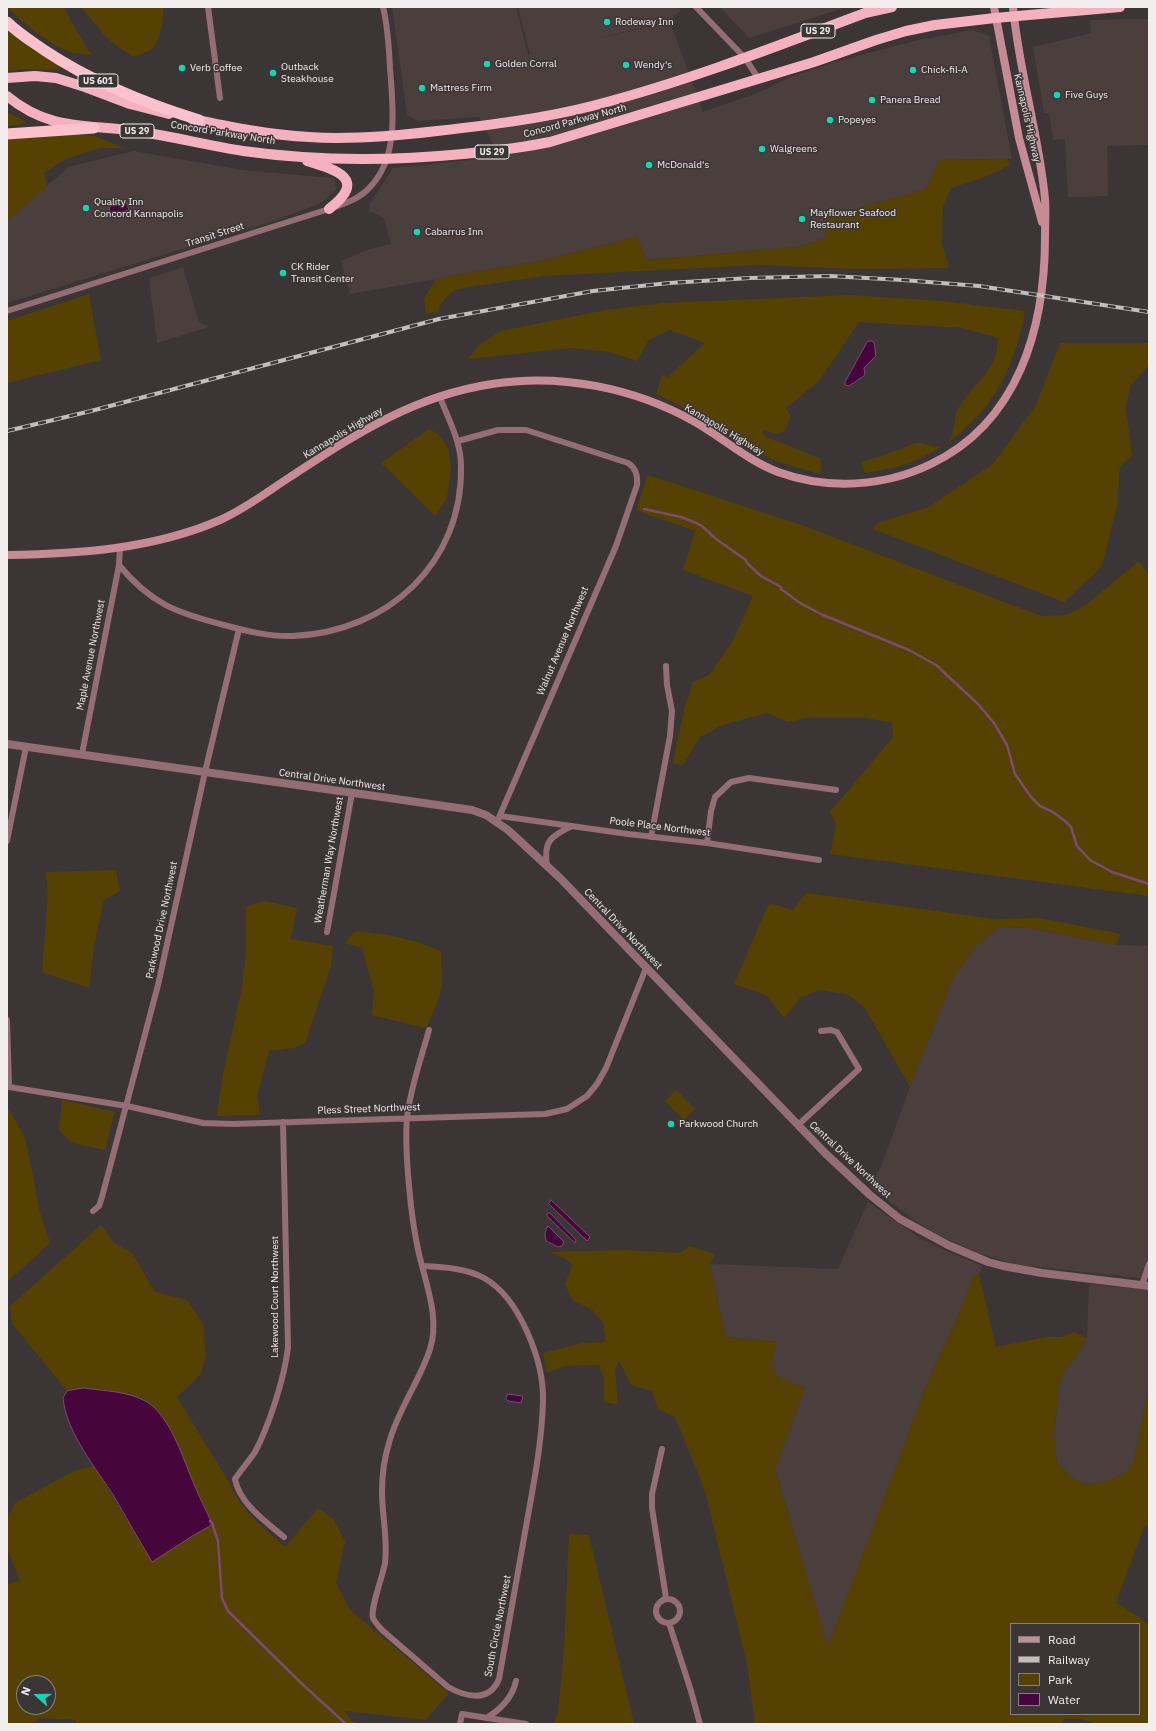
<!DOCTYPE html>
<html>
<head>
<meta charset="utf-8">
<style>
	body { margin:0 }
	#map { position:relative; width:1156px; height:1731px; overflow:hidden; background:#3b3635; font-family:"IBM Plex Sans",sans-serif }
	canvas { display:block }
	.frame { position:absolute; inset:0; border:8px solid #f1eeed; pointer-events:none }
	.legend { position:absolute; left:1010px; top:1623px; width:130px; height:92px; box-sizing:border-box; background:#3b3635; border:1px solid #84807f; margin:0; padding:5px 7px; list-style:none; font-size:12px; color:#f1eeed }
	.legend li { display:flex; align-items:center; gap:8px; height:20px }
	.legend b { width:20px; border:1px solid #84807f }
	.north { position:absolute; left:16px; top:1675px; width:40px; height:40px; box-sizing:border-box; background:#3b3635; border:1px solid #84807f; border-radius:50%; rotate:291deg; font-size:11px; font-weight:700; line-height:16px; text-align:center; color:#f1eeed }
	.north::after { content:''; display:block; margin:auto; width:14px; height:18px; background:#17d5b3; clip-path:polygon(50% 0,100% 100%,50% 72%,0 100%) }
</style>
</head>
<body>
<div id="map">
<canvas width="1156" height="1731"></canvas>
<div class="frame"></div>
<ul class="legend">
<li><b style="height:5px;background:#c78a97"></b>Road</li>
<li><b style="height:5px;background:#c3bfbe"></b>Railway</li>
<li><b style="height:11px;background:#554202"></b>Park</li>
<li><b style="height:11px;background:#46063b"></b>Water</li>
</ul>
<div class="north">N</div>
</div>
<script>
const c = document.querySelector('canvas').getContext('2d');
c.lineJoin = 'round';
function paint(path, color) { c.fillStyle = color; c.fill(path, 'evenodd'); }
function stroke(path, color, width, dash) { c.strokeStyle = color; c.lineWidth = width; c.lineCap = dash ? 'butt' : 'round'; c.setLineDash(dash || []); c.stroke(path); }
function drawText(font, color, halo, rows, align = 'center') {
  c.font = font + ' "IBM Plex Sans",sans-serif'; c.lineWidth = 3; c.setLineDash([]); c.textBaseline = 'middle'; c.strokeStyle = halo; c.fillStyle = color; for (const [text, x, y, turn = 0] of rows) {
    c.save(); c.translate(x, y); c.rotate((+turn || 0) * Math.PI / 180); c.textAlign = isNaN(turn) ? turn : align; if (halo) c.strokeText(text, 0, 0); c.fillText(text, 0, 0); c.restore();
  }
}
paint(new Path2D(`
	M 392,7 L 516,7 L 528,55 L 530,54 L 518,7 L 678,7 L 681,10 L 669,21 L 587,41 L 670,22 L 703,112 L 755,94 L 788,78 L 835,62 L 914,41 L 972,30 L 989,36 L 1012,159 L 939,160 L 926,189 L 824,218 L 826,238 L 798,247 L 646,260 L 637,237 L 550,259 L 350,294 L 341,261 L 370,249 L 391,244 L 384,218 L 370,211 L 369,205 L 393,168 L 499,157 L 479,117 L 417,121 L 407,115 Z
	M 720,7 L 847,7 L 749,38 Z
	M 1149,19 L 1149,145 L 1107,146 L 1108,196 L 1068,197 L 1065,139 L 1053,140 L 1049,113 L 1044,113 L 1033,47 L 1091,33 L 1090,20 Z
	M 134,151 L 242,170 L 331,178 L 335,180 L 336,190 L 319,204 L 270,222 L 7,303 L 7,221 L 69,167 Z
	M 183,267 L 199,322 L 209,327 L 157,343 L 149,278 Z
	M 999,927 L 1029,928 L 1116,945 L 1149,946 L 1149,1279 L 1019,1265 L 977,1253 L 937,1234 L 917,1222 L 870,1187 L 882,1164 L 910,1087 L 953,978 L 976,946 Z
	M 868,1202 L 921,1239 L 944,1250 L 983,1266 L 979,1274 L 973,1277 L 959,1314 L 929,1379 L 828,1647 L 775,1469 L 805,1387 L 780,1379 L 772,1369 L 772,1356 L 777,1342 L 726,1337 L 710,1264 L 838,1269 Z
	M 1089,1284 L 1149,1290 L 1149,1385 L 1134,1461 L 1127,1471 L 1110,1480 L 1087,1485 L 1072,1478 L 1057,1462 L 1054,1434 L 1059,1385 L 1065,1370 L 1077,1356 L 1087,1338 Z`), '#4a3f3d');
paint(new Path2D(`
	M 7,7 L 63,7 L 91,55 C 85,54 76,54 70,52 C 47,43 25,24 7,7 Z
	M 81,7 L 163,7 C 164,18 161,40 152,49 C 148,53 137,55 132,57 L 107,38 Z
	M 7,30 L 29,47 L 59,66 L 60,69 L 57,70 L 28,69 L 7,71 Z
	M 7,112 L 26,122 L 25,124 L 7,126 Z
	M 67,134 L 95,136 L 124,148 L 101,148 L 78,155 L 62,161 L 44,173 L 47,187 L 7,221 L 7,135 Z
	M 1008,159 L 1009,166 L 984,177 L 951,188 L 943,206 L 942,243 L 949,268 L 855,269 L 759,265 L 543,276 L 457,289 C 448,295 440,300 439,312 L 426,314 L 424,299 L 436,279 L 550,259 L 637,237 L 646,260 L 798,247 L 826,238 L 823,218 L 926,189 L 939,160 Z
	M 89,294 L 101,360 L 7,383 L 7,321 Z
	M 850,295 L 941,301 L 1025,311 C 1013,382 977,436 909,463 C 896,468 881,470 867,473 L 863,470 L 862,462 C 876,458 889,453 903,448 C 907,447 913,443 917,443 C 925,442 933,449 942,446 C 957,442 952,420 958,409 C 973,382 998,373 998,338 L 963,328 L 859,322 L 819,381 L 786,408 L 791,416 L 785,431 L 776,434 L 764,430 L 762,432 L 767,437 L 821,459 L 820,474 L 778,462 L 754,450 L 705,418 L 656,394 L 662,375 L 668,377 L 705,343 L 669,330 L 649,340 L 637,361 L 609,352 L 571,348 L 468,359 L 478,346 L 501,331 L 606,310 L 664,303 Z
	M 1060,343 L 1149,343 L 1148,366 L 1130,386 L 1126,408 L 1132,456 L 1120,466 L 1117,506 L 1102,566 L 1064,602 L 873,529 L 878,523 L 929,507 L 993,464 L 1036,405 Z
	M 429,429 L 438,434 L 448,448 L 451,467 L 447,498 L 435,516 L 381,463 Z
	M 648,475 L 804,526 L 1041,616 L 1066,615 L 1086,605 L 1139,561 L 1149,576 L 1149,896 L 830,854 L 836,824 L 830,812 L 893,737 L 892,723 L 866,718 L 805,718 L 788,722 L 767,713 L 722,725 L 700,737 L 683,765 L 673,763 C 679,736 683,708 693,682 L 709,675 L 732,642 L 753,596 L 683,570 L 695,531 L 636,510 Z
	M 116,870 L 120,891 L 104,900 L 94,945 L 89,988 L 42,972 L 48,894 L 46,872 Z
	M 806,893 L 994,919 L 1040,918 L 1121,934 L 1116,945 L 1029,928 L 999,927 L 976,946 L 953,978 L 910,1087 L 865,1008 L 847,994 L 818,990 L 800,998 L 784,1018 L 766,995 L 734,984 L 769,903 L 793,910 Z
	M 264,901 L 297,908 L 291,939 L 333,946 L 331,966 L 305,1043 L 294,1048 L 269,1051 L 257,1097 L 260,1115 L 217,1116 L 223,1074 L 242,988 L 246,951 L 246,907 Z
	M 354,932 C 381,932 417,940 441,951 L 442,987 L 434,1011 L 426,1028 L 372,1015 L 374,991 L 362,948 L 345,943 Z
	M 676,1090 L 695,1109 L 684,1120 L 665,1101 Z
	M 62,1100 L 115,1112 L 105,1150 L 72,1143 L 59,1130 Z
	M 7,1107 L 24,1135 L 31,1166 L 40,1213 L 50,1243 L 7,1282 Z
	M 101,1225 L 114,1243 L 132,1253 L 155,1292 L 187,1300 L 203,1323 L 206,1355 L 201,1374 L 177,1397 L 230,1484 C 241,1511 264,1528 285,1547 L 318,1508 L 334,1520 L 345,1541 L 336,1583 L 349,1609 L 449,1693 L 426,1720 L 344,1711 L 353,1722 L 358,1724 L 76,1724 L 76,1720 L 39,1718 L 33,1724 L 7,1724 L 7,1585 L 20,1580 L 7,1549 L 7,1520 L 15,1503 L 74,1471 L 94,1466 L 152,1562 L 210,1526 L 212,1523 L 194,1485 L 180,1449 L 146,1401 L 118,1392 L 84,1388 L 67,1391 L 12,1323 L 10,1306 ZM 24,1683 L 48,1683 L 48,1707 L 24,1707 Z
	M 689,1246 L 715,1254 L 710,1264 L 726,1337 L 777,1342 C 765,1376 777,1378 805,1387 L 775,1470 L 828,1646 L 929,1379 L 959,1314 L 973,1277 L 979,1274 L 996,1347 L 1047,1337 L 1061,1337 L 1075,1332 L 1087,1338 L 1077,1356 L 1065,1370 L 1059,1385 L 1054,1434 L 1057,1462 L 1072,1478 L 1087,1485 L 1110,1480 L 1127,1471 L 1134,1461 L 1149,1385 L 1149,1526 L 1145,1525 L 1116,1602 L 1149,1624 L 1149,1724 L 1097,1724 L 1082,1719 L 1064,1719 L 1062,1724 L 755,1724 L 747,1664 L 705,1491 L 675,1417 L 658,1409 L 652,1391 L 631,1385 L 619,1360 L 615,1370 L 618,1404 L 604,1402 L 604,1379 L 599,1365 L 565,1366 L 547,1373 L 543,1353 L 583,1343 L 606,1342 L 603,1322 L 591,1309 L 573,1300 L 565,1285 L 572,1266 L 565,1258 L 549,1252 L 624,1250 L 680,1253 ZM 1011,1624 L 1139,1624 L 1139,1714 L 1011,1714 Z
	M 569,1534 L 589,1535 L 634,1724 L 554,1724 L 558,1713 L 564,1649 Z`), '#554202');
const water = new Path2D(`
	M 126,202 L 129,210 L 111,215 L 109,207 Z
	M 871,341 L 874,342 L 876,356 L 864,368 L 865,375 L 849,386 L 845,385 L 845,382 L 867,342 Z
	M 551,1200 L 590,1237 L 589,1239 L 587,1241 L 549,1204 Z
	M 548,1213 L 550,1213 L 576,1240 L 575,1243 L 547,1216 Z
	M 548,1226 L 564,1242 L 562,1246 L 558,1247 L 546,1241 L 545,1234 Z
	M 84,1388 C 104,1391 128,1391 147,1402 C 171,1417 183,1459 194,1484 C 199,1497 206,1510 212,1523 L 210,1526 L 194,1535 L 152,1562 C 139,1540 127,1519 115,1498 C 96,1467 67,1435 63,1398 L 67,1391 Z
	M 508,1394 L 522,1396 L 523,1397 L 521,1403 L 508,1401 L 506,1399 Z`);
paint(water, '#46063b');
stroke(water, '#794c70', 1);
stroke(new Path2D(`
	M 644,509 L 681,517 L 694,522 L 702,526 L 716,539 L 746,560 L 747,563 L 761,576 L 781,587 L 781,589 L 800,603 L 823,615 L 909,650 L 936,665 L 978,704 L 994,723 L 1007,745 L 1015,774 L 1031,797 L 1040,806 L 1053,812 L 1065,821 L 1071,827 L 1077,846 L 1090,860 L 1112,872 L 1149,884
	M 210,1521 L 212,1523 L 218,1541 L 222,1598 L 228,1611 L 300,1682 L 346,1724`), '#794c70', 2.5);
stroke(new Path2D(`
	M 208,7 L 220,98
	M 696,7 L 745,58 L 758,78
	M 7,311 L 329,209 C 344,204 360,199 371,186 C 399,156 393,106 390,68 C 389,47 388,27 383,7
	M 458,441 L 498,430 L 526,430 L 628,463 C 636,468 638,475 637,485 L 616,546 L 497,822
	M 119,565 C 151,604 177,613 224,625 C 246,631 270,637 293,636 C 388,632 463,563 461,466 C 461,441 448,419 440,397
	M 82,754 L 119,565 L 120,547
	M 500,816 L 628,834 L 707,843 L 819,860
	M 651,837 L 670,736 L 672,711 L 667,685 L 666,666
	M 7,841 L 26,747
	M 707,843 L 711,811 L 715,797 L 731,782 L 749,778 L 836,790
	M 547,866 C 543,841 551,836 572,826
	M 327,932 L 352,793
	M 7,1020 L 9,1087 L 127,1106 L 203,1123 L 233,1124 L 545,1114 L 567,1109 L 587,1096 L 597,1084 L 606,1068 L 646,968
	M 283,1122 L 288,1347 C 285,1376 269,1426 255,1452 C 249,1461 241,1470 235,1479 C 239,1503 266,1522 284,1537
	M 798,1125 L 859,1069 L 837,1032 L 831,1030 L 821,1031
	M 93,1211 L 99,1206 L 102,1197 L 158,985 L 205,772 L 239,629
	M 422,1266 C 442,1267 466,1268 484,1278 C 520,1298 544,1362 543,1401 C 542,1441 534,1482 527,1521 C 518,1574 508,1626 499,1679 C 489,1703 466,1697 448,1687 L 382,1630 C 379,1626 375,1623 373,1618 C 370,1608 383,1576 385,1563 C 388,1539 382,1516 382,1492 C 382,1475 384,1459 389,1443 C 398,1409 420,1381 430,1349 C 440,1319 426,1284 419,1254 C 414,1232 411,1209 409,1186 C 407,1164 405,1141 407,1118 C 410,1089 421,1059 429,1030
	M 1142,1285 L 1149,1264
	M 662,1449 L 652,1494 L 652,1508 L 666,1598
	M656 1611a12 12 0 1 1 24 0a12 12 0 1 1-24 0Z
	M 669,1623 L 691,1691 L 700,1724
	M 486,1718 C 502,1709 512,1698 516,1681
	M 460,1724 L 462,1714 L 526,1724`), '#946d75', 6);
stroke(new Path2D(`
	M 7,744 L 396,799 L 472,810 L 486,815 L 508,830 L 560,878 L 826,1154 L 870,1195 L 900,1219 L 948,1245 L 988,1262 L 1003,1266 L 1042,1273 L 1149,1286`), '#946d75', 8);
stroke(new Path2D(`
	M 994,7 L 1019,138 L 1042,222
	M 7,555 C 78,554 154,549 220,520 C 245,509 267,492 290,477 C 356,434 413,396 492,384 C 561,373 635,388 695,422 C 723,438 747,460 778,472 C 827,490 884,487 931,464 C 1019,422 1045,327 1045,237 C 1045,224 1046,211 1045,199 C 1039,135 1019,72 1013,7`), '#c78a97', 8);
stroke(new Path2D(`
	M 7,78 L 35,76 L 56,78 L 85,87 L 130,104 L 169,114
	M 7,96 C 52,133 89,123 142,132 C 175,137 209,146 243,151 C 315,161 390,161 463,154 C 493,151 521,148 550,142 L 814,62 L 876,40 L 906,31 L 935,25 L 995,18 L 1120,7
	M 192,119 C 230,127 270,135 309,137 C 352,140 395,136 437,131 C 489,125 541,119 592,106 C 685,82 775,47 865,13 L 892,7
	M 307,161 C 337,170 368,179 329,209`), '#f5b1c0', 10);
stroke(new Path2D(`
	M 7,22 C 18,33 31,41 44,50 C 92,82 144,103 199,120
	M 7,134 L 94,128`), '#fbc2cd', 11);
const rail = new Path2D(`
	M 7,431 L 91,411 L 439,319 L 593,291 L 669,283 L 750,278 L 830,276 L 903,280 L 979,286 L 1149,312`);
stroke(rail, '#c3bfbe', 4);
stroke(rail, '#3b3635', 2.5, [8]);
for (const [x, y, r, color] of [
	[607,22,4,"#17d5b3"],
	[487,64,4,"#17d5b3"],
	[626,65,4,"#17d5b3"],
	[182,68,4,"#17d5b3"],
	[913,70,4,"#17d5b3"],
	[273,73,4,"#17d5b3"],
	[422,88,4,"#17d5b3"],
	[1057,95,4,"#17d5b3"],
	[872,100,4,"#17d5b3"],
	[830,120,4,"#17d5b3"],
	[762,149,4,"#17d5b3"],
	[649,165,4,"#17d5b3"],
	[86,208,4,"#17d5b3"],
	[802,219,4,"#17d5b3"],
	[417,232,4,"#17d5b3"],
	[283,273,4,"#17d5b3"],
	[671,1124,4,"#17d5b3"]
]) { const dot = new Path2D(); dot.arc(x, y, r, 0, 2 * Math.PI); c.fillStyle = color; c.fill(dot); stroke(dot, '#3b3635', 1.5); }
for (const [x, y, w] of [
	[818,31,34],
	[98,81,40],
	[137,131,34],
	[492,152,34]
]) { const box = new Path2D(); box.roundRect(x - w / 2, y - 7, w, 14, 3); c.fillStyle = '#3b3635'; c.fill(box); stroke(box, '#f1eeed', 1); }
drawText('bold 9px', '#f1eeed', null, [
	["US 29",818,31],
	["US 601",98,81],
	["US 29",137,131],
	["US 29",492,152]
]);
drawText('10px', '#f1eeed', '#3b3635', [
	["Rodeway Inn",615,22],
	["Golden Corral",495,64],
	["Wendy's",634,65],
	["Outback",281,67],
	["Steakhouse",281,79],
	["Verb Coffee",190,68],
	["Chick-fil-A",921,70],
	["Mattress Firm",430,88],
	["Five Guys",1065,95],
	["Panera Bread",880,100],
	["Popeyes",838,120],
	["Walgreens",770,149],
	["McDonald's",657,165],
	["Quality Inn",94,202],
	["Concord Kannapolis",94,214],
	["Mayflower Seafood",810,213],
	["Restaurant",810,225],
	["Cabarrus Inn",425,232],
	["CK Rider",291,267],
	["Transit Center",291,279],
	["Parkwood Church",679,1124]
], 'left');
drawText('10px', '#f1eeed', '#3b3635', [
	["Kannapolis Highway",1027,118,77],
	["Concord Parkway North",575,121,-15],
	["Concord Parkway North",223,133,9],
	["Transit Street",215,235,-18],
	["Kannapolis Highway",724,430,31],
	["Kannapolis Highway",343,433,-31],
	["Walnut Avenue Northwest",563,641,-67],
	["Maple Avenue Northwest",91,655,-79],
	["Central Drive Northwest",332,780,8],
	["Poole Place Northwest",660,827,7],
	["Weatherman Way Northwest",329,860,-80],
	["Parkwood Drive Northwest",162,920,-78],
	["Central Drive Northwest",623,929,46],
	["Pless Street Northwest",369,1109,-2],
	["Central Drive Northwest",850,1160,43],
	["Lakewood Court Northwest",275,1297,-90],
	["South Circle Northwest",498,1626,-79]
]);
</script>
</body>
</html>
